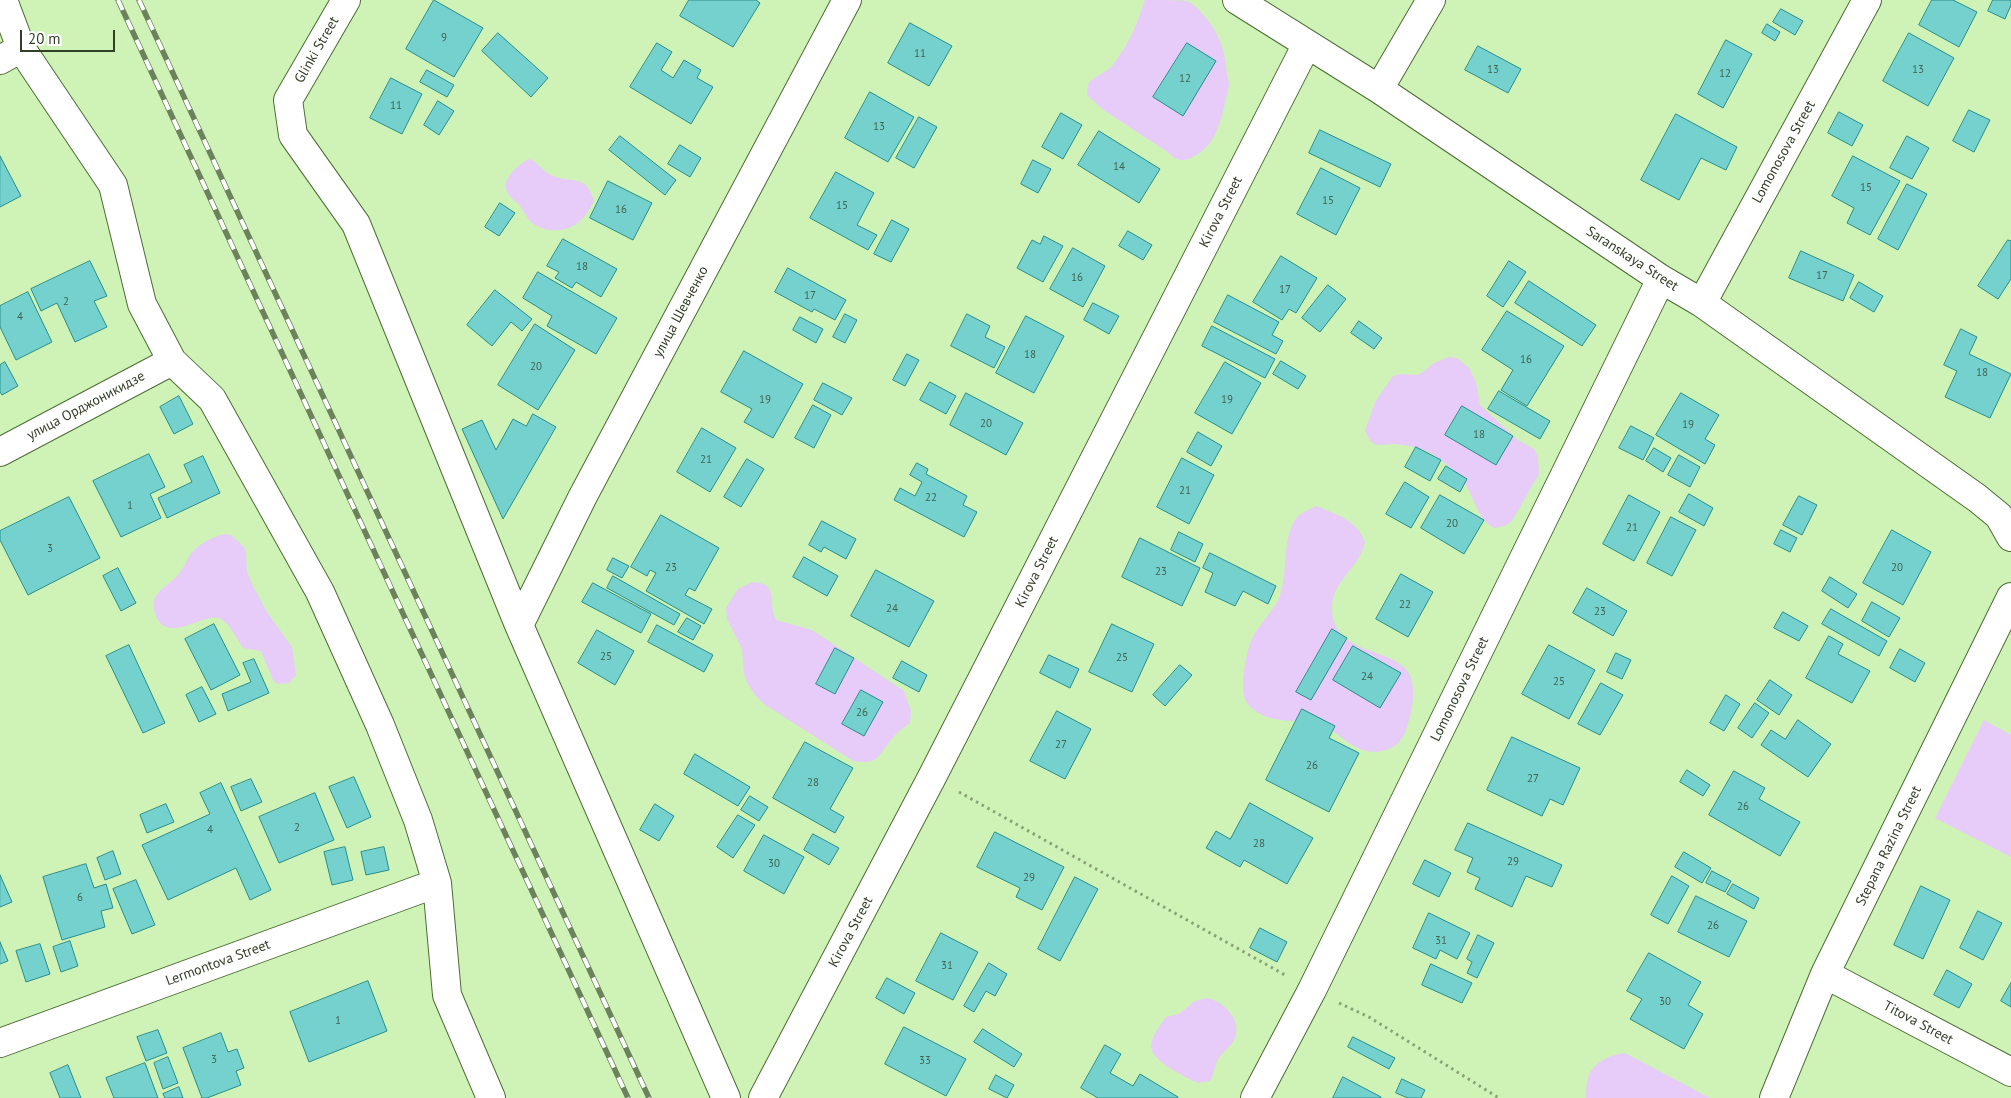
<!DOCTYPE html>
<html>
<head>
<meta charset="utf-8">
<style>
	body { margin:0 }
	#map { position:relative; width:2011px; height:1098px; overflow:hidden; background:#cff3b6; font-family:"PT Sans",sans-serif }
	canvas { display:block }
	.scale { position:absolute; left:20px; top:30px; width:95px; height:22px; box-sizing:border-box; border:2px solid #313f27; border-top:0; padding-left:6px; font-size:15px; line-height:18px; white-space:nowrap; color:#313f27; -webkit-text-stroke:4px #fff; paint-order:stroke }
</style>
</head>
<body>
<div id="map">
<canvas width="2011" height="1098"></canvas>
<div class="scale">20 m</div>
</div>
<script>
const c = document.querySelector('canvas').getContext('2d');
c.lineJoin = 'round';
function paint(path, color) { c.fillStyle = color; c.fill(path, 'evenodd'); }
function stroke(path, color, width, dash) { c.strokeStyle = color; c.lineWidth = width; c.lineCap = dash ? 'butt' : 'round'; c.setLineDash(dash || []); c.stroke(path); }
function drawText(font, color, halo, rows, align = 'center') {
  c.font = font + ' "PT Sans",sans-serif'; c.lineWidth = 4; c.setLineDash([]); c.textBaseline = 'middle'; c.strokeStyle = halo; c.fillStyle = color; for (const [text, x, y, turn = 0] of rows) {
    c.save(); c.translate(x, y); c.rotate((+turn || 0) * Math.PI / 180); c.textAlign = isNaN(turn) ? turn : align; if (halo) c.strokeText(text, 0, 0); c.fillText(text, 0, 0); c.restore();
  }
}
paint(new Path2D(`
	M 1145,0 C 1155,0 1179,0 1187,1 C 1196,5 1203,14 1209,22 C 1221,37 1226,56 1227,75 C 1228,78 1229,83 1229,86 C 1222,112 1220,144 1193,157 C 1184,162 1175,161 1169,153 L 1102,109 L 1088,96 C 1084,75 1102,78 1112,66 C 1130,43 1136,26 1145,0 Z
	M 529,159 C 538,162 542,171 551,175 C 572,185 586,172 594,201 C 590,209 583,220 575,225 C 562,233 543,232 531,222 C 527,218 524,212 520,206 C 517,202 510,198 507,192 C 501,179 519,164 529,159 Z
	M 1449,357 L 1457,358 L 1469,368 L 1476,382 L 1480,405 L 1518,440 L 1534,449 L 1538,457 L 1539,474 L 1520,507 L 1511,522 L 1504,526 L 1494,528 C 1476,518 1475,497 1463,481 C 1456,472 1447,464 1437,457 C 1424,448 1409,445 1393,444 C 1388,444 1379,446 1374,444 C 1369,441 1368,436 1365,431 L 1375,402 L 1393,376 L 1401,374 L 1418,375 L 1426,370 L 1432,364 Z
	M 1317,506 C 1338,516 1356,519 1365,542 C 1360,568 1332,580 1332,608 C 1332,659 1400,645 1411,678 C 1416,695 1411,715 1406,730 C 1402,741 1396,747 1386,750 C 1353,760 1339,727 1312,720 C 1306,719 1299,721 1293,721 C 1276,720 1255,717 1246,701 C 1239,689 1246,652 1252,639 C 1259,624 1273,612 1279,598 C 1288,577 1282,539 1295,520 C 1300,513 1309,509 1317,506 Z
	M 225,534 L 231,535 L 244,547 L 246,553 L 247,572 L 254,588 L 267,612 L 292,647 L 296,675 L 289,683 L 277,684 L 273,680 L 261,651 L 243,648 L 229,626 L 220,618 C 202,614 182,635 164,626 C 160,624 157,619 155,614 C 150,591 164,590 178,575 C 183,569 186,562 190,555 C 197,545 213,536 225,534 Z
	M 753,582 C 780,583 767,603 776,620 L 812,630 L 904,691 L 911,711 L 910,723 C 903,728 896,733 891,740 C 877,757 879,765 853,761 L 764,704 L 755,695 L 748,684 L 744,674 L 742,649 L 727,619 L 726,608 L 738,589 Z
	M 1984,720 L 2011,735 L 2011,857 L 1935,818 Z
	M 1207,998 C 1223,1001 1242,1019 1235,1038 C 1231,1047 1223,1051 1218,1059 C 1214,1066 1215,1074 1210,1081 L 1198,1083 C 1185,1077 1150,1061 1151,1045 C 1152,1035 1161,1025 1166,1017 L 1179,1014 L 1195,1001 Z
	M 1625,1053 L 1710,1098 L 1586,1098 C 1586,1092 1586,1084 1588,1078 C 1592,1063 1611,1054 1625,1053 Z`), '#e7cbf8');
const building = new Path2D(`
	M 434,0 L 483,28 L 454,77 L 406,49 Z
	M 689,0 L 756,0 L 760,3 L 733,47 L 680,16 Z
	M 1932,0 L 1953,0 L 1977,12 L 1959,47 L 1919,25 Z
	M 1993,0 L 2011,0 L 2011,5 L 2005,19 L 1988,11 Z
	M 1781,9 L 1803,21 L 1795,35 L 1773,22 Z
	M 910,23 L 952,46 L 929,86 L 888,63 Z
	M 1767,24 L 1780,32 L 1775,41 L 1762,33 Z
	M 498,33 L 548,78 L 531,97 L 482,51 Z
	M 1909,33 L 1954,58 L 1928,106 L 1883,81 Z
	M 1726,40 L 1752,54 L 1723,108 L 1698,94 Z
	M 657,43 L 672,52 L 661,70 L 673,78 L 684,60 L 701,70 L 697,78 L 713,87 L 691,124 L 630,87 Z
	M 1187,43 L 1216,61 L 1183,116 L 1153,97 Z
	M 1478,46 L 1521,69 L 1508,93 L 1465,70 Z
	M 427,70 L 454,85 L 447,97 L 420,82 Z
	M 391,78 L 422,94 L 402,134 L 370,118 Z
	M 870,92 L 914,117 L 888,162 L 845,138 Z
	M 438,101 L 454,111 L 439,135 L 424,125 Z
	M 1969,110 L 1990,120 L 1974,152 L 1953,141 Z
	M 1839,112 L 1863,125 L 1852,146 L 1828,133 Z
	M 1061,113 L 1082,125 L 1063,159 L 1042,147 Z
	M 1676,114 L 1737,147 L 1726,170 L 1701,158 L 1679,200 L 1641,180 Z
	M 919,117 L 937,127 L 914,168 L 896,158 Z
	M 1320,130 L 1391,164 L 1380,187 L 1309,153 Z
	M 1099,131 L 1160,169 L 1139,203 L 1078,165 Z
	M 620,136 L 676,180 L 665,195 L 609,150 Z
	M 1907,136 L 1929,148 L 1912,179 L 1890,168 Z
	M 680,145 L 701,158 L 690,177 L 668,164 Z
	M 0,156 L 21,196 L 0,207 Z
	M 1853,156 L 1900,181 L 1870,235 L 1847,223 L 1854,208 L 1832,196 Z
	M 1033,160 L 1051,169 L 1038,193 L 1021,184 Z
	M 1321,168 L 1360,188 L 1336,235 L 1297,214 Z
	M 836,172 L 874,193 L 857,225 L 877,235 L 868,250 L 810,218 Z
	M 608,181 L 652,203 L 633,240 L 590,218 Z
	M 1907,184 L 1927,194 L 1898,250 L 1878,239 Z
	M 500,203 L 515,213 L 499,236 L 485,227 Z
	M 892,220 L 909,229 L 891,262 L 874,254 Z
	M 1128,231 L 1152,245 L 1143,260 L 1119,246 Z
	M 1044,236 L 1063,246 L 1043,282 L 1017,268 L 1032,240 L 1040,244 Z
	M 563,239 L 617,269 L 601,297 L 576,282 L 572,288 L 555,278 L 559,272 L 547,266 Z
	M 2008,240 L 2011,241 L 2011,279 L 1998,299 L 1978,286 Z
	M 1073,248 L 1105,266 L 1083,307 L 1050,289 Z
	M 1801,251 L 1854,275 L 1843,301 L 1789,278 Z
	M 1281,256 L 1317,278 L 1296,313 L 1289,309 L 1282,320 L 1253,302 Z
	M 90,261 L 107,296 L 94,301 L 107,327 L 75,342 L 57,303 L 41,311 L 31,289 Z
	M 1509,261 L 1526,272 L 1503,307 L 1487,296 Z
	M 788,268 L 846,300 L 835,320 L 814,309 L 812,312 L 775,292 Z
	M 538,272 L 617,318 L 596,354 L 547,326 L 552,316 L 523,298 Z
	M 1529,281 L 1596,325 L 1582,346 L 1515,303 Z
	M 1859,282 L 1883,296 L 1874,312 L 1850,298 Z
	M 1328,285 L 1346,299 L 1320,332 L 1302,318 Z
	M 495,290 L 532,319 L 522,331 L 511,322 L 492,346 L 467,325 Z
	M 28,292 L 52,342 L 16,360 L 0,327 L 0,306 Z
	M 1228,295 L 1279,322 L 1272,335 L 1283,341 L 1276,354 L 1214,322 Z
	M 1093,303 L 1119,316 L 1109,334 L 1084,320 Z
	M 1507,311 L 1564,346 L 1527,406 L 1501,390 L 1513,370 L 1482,350 Z
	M 845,314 L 857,320 L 845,343 L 833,337 Z
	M 967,314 L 990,326 L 985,337 L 1005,347 L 994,368 L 951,346 Z
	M 1026,316 L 1064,336 L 1034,393 L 996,373 Z
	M 800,317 L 823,329 L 816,343 L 793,330 Z
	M 1359,321 L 1382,338 L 1374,349 L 1351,333 Z
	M 535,324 L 575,350 L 538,410 L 498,385 Z
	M 1212,326 L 1275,359 L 1265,378 L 1202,346 Z
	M 1961,329 L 1977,337 L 1969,354 L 2011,374 L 1990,418 L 1945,397 L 1957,371 L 1944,365 Z
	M 744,351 L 803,384 L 773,438 L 744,422 L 752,409 L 721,392 Z
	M 907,354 L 919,360 L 905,386 L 893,380 Z
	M 1281,361 L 1306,376 L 1298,389 L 1273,374 Z
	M 5,362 L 18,386 L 2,395 L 0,392 L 0,365 Z
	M 1225,362 L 1261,383 L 1232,434 L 1195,413 Z
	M 930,382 L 956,396 L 946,414 L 920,400 Z
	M 823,383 L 852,398 L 842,415 L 814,400 Z
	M 1499,391 L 1550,421 L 1540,439 L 1488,409 Z
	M 966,393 L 1023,423 L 1006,455 L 950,425 Z
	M 1681,393 L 1719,415 L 1705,439 L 1715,445 L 1705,464 L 1656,435 Z
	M 179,396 L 193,424 L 174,434 L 160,407 Z
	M 813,405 L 831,415 L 814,448 L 795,438 Z
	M 1462,406 L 1513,436 L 1496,465 L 1445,435 Z
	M 533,414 L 556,427 L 503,519 L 462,429 L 482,420 L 496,450 L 513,419 L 526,426 Z
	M 1631,426 L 1654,438 L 1643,460 L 1619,448 Z
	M 702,428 L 736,448 L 710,492 L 677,472 Z
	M 1198,432 L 1222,446 L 1211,466 L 1187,452 Z
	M 1416,447 L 1441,460 L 1430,481 L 1405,467 Z
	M 1654,448 L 1671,458 L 1663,472 L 1646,461 Z
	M 149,454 L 165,487 L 150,494 L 161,518 L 121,537 L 93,481 Z
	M 1679,455 L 1700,467 L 1690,487 L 1668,475 Z
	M 203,456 L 220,493 L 167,518 L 158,498 L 192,482 L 184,465 Z
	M 1182,458 L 1214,475 L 1189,524 L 1157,507 Z
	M 747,459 L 764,469 L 741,507 L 724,497 Z
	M 917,463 L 928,469 L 926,474 L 967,496 L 963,505 L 977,512 L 964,537 L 894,500 L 900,488 L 915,496 L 922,482 L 910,475 Z
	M 1446,466 L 1467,479 L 1460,492 L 1438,479 Z
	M 1405,482 L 1429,497 L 1411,528 L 1386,514 Z
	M 1689,494 L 1713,508 L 1704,526 L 1679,512 Z
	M 1440,495 L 1484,520 L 1464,554 L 1421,528 Z
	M 1629,495 L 1660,512 L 1634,561 L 1603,544 Z
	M 1799,496 L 1817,505 L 1802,535 L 1783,525 Z
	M 69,497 L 100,558 L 28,595 L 0,540 L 0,531 Z
	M 661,515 L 719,548 L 695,591 L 689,588 L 685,595 L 712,609 L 704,624 L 646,591 L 656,573 L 650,570 L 647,576 L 631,567 Z
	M 1671,517 L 1696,530 L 1672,576 L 1647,563 Z
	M 822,521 L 856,539 L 846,559 L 824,547 L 821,552 L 809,545 Z
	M 1781,530 L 1797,538 L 1790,552 L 1774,544 Z
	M 1892,530 L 1931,552 L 1903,605 L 1863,583 Z
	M 1179,532 L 1203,544 L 1195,562 L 1171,550 Z
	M 1140,538 L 1200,568 L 1182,606 L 1122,577 Z
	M 1210,553 L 1276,586 L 1268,604 L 1243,591 L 1235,606 L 1205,592 L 1213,573 L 1203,568 Z
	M 804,557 L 838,576 L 827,596 L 793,577 Z
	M 613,558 L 629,566 L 622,578 L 607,570 Z
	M 118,568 L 136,603 L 121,611 L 103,576 Z
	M 876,570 L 934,601 L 909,647 L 851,616 Z
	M 1401,574 L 1433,592 L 1408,637 L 1376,619 Z
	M 613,576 L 680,614 L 674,625 L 607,588 Z
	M 1830,577 L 1857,594 L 1848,608 L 1822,591 Z
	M 593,583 L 651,614 L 641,633 L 582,602 Z
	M 1587,588 L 1627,611 L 1613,636 L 1573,613 Z
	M 1872,602 L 1900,618 L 1889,637 L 1862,621 Z
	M 1831,609 L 1887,641 L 1879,656 L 1822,624 Z
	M 1783,612 L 1808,626 L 1799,641 L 1774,628 Z
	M 687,618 L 701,626 L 693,640 L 678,632 Z
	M 214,624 L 240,675 L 211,690 L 185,639 Z
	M 1112,624 L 1154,644 L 1132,692 L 1089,672 Z
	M 657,625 L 713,655 L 704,672 L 648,642 Z
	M 1332,629 L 1347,638 L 1311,700 L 1296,692 Z
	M 597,630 L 634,651 L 615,685 L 578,663 Z
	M 1829,636 L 1843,644 L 1838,654 L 1870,671 L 1852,703 L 1806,678 Z
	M 129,645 L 165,723 L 143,733 L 106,656 Z
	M 1549,645 L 1595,670 L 1569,719 L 1522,694 Z
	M 1353,646 L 1401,673 L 1380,708 L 1333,680 Z
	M 835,648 L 854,658 L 835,694 L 816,684 Z
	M 1900,649 L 1925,663 L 1915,682 L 1890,668 Z
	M 1616,653 L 1631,660 L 1622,679 L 1607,672 Z
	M 1049,655 L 1079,669 L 1070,688 L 1040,673 Z
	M 254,659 L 269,693 L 228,711 L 222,694 L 251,682 L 243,663 Z
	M 902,661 L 927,675 L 919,692 L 893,678 Z
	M 1180,665 L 1192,675 L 1165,706 L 1153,695 Z
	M 1770,680 L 1792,695 L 1779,715 L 1757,700 Z
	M 1601,683 L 1623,695 L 1600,735 L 1578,724 Z
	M 202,687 L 216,714 L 199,722 L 186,695 Z
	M 861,690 L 883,702 L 864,736 L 842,724 Z
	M 1726,695 L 1740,704 L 1724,731 L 1710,723 Z
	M 1755,703 L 1769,713 L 1752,738 L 1738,728 Z
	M 1302,709 L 1335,726 L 1329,738 L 1359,753 L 1329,812 L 1266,780 Z
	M 1057,711 L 1091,729 L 1065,779 L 1030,761 Z
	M 1798,720 L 1831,744 L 1808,777 L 1761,745 L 1771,730 L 1785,739 Z
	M 1512,737 L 1580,768 L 1563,805 L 1550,799 L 1542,816 L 1487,790 Z
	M 805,742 L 853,768 L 830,809 L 844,817 L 835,833 L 773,798 Z
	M 695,754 L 750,787 L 738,806 L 684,774 Z
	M 1687,770 L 1710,785 L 1703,796 L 1680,782 Z
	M 1734,771 L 1765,788 L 1759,799 L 1800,822 L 1780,856 L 1709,815 Z
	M 354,777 L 371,817 L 347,828 L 329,787 Z
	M 251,779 L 262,802 L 241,811 L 231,787 Z
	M 221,783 L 271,890 L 250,900 L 236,868 L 168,900 L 142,845 L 210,814 L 200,793 Z
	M 315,793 L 334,840 L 279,863 L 259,817 Z
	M 750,796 L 768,807 L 759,821 L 741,810 Z
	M 1250,803 L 1313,838 L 1287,884 L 1244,860 L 1240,867 L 1206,848 L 1216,831 L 1230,839 Z
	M 166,804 L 174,822 L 147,833 L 140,815 Z
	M 655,804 L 674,816 L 659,841 L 640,830 Z
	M 738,815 L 755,825 L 733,858 L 717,847 Z
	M 1468,823 L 1562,865 L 1552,887 L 1526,876 L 1512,907 L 1475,889 L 1480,878 L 1467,872 L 1473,858 L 1455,850 Z
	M 995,832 L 1064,867 L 1042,910 L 1016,897 L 1020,888 L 977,867 Z
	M 813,834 L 839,848 L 829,865 L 804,850 Z
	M 764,835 L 804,857 L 784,894 L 744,871 Z
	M 345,847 L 353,880 L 332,885 L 324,852 Z
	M 384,847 L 389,870 L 366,875 L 361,852 Z
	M 113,851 L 121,874 L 105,880 L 97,858 Z
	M 1684,852 L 1711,868 L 1702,883 L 1675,867 Z
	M 1425,860 L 1451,873 L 1439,897 L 1413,884 Z
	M 86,864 L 94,888 L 106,884 L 113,908 L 101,911 L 105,927 L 62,940 L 43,877 Z
	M 1712,871 L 1731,881 L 1725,892 L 1706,883 Z
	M 0,875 L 12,902 L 0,907 Z
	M 1672,876 L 1689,886 L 1668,924 L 1651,915 Z
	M 1075,877 L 1098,889 L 1060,961 L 1038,949 Z
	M 136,880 L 155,925 L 132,934 L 113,889 Z
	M 1733,884 L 1759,898 L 1754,909 L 1727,894 Z
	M 1921,886 L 1950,900 L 1923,959 L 1894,945 Z
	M 1696,896 L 1747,921 L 1729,957 L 1678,932 Z
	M 1978,911 L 2002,923 L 1983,960 L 1960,948 Z
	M 1429,913 L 1470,933 L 1457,959 L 1440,950 L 1436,959 L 1413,948 Z
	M 1260,928 L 1287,942 L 1277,962 L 1250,948 Z
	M 941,933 L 978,952 L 953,1000 L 916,981 Z
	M 1478,935 L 1494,943 L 1477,978 L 1467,973 L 1472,962 L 1467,959 Z
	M 70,941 L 78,966 L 61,972 L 53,947 Z
	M 0,942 L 8,961 L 0,964 Z
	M 40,944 L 50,974 L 26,982 L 16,951 Z
	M 1649,953 L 1701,982 L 1688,1005 L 1703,1014 L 1684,1049 L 1630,1019 L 1642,999 L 1627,991 Z
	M 989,963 L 1007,974 L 995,996 L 986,991 L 974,1012 L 964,1006 Z
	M 1431,964 L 1472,983 L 1462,1003 L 1422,985 Z
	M 1947,970 L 1972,984 L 1959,1008 L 1934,995 Z
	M 887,978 L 915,993 L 904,1014 L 876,998 Z
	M 368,981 L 387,1031 L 309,1062 L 290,1012 Z
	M 2011,983 L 2011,1007 L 2001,1001 Z
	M 904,1027 L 966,1059 L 946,1096 L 885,1064 Z
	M 983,1029 L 1022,1054 L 1014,1067 L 974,1042 Z
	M 158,1030 L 167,1053 L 146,1061 L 137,1037 Z
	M 221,1033 L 228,1052 L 237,1049 L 244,1068 L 236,1071 L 241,1085 L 207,1098 L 202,1098 L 183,1048 Z
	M 1353,1037 L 1395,1058 L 1389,1069 L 1348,1047 Z
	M 1105,1045 L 1121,1054 L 1110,1073 L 1133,1086 L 1140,1074 L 1178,1097 L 1178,1098 L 1098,1098 L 1081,1088 Z
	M 168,1057 L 178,1083 L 163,1089 L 154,1063 Z
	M 145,1063 L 158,1098 L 114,1098 L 106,1078 Z
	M 68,1065 L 81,1098 L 60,1098 L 50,1073 Z
	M 996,1075 L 1014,1085 L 1007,1098 L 989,1089 Z
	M 1343,1077 L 1381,1097 L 1381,1098 L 1333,1098 Z
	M 1402,1079 L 1425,1090 L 1421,1098 L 1408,1098 L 1396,1093 Z
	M 179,1087 L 183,1098 L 165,1098 L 163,1094 Z`);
paint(building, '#74d1ce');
stroke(building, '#288d8b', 1);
const minor = new Path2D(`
	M 3,0 L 21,48 L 113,185 L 142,304 L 172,361 L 212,399 L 320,592 L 380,725 L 418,820 L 437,883 L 447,995 L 491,1098
	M 346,0 L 288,100 L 293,135 L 356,224 L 519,625 L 726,1098
	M 1237,0 L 1379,89 L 1661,279 L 1702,303 L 1977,498 L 1999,516 L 2011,537
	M 0,60 L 21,48
	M 1379,89 L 1431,0
	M 1702,303 L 1867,0
	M 0,452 L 172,361
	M 519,625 L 583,496 L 847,0
	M 1825,974 L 2011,1072
	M 0,1043 L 437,883
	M 763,1098 L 932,777 L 1307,44
	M 1255,1098 L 1312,990 L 1661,279
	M 1774,1098 L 1825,974 L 2011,597`);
stroke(minor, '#4c6c34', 30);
stroke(new Path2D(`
	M 959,792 L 1285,975
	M 1339,1003 L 1369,1017 L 1499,1098`), '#89a377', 3, [2.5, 4]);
stroke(minor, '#fff', 28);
const rail = new Path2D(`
	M 118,0 L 628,1098
	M 139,0 L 649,1098`);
stroke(rail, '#6c825c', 5.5);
stroke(rail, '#fff', 4, [11]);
drawText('11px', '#426451', null, [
	["9",444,38],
	["11",920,54],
	["13",1493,70],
	["13",1918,70],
	["12",1725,74],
	["12",1185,79],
	["11",396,106],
	["13",879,127],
	["14",1119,167],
	["15",1866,188],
	["15",1328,201],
	["15",842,206],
	["16",621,210],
	["18",582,267],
	["17",1822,276],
	["16",1077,278],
	["17",1285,290],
	["17",810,296],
	["2",66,302],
	["4",20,317],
	["18",1030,355],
	["16",1526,360],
	["20",536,367],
	["18",1982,373],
	["19",765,400],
	["19",1227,400],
	["20",986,424],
	["19",1688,425],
	["18",1479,435],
	["21",706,460],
	["21",1185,491],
	["22",931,498],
	["1",130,506],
	["20",1452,524],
	["21",1632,528],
	["3",50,549],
	["23",671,568],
	["20",1897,568],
	["23",1161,572],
	["22",1405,605],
	["24",892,609],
	["23",1600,612],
	["25",606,657],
	["25",1122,658],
	["24",1367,677],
	["25",1559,682],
	["26",862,713],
	["27",1061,745],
	["26",1312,766],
	["27",1533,779],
	["28",813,783],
	["26",1743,807],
	["2",297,828],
	["4",210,830],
	["28",1259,844],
	["29",1513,862],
	["30",774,864],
	["29",1029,878],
	["6",80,898],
	["26",1713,926],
	["31",1441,941],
	["31",947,966],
	["30",1665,1002],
	["1",338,1021],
	["3",214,1060],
	["33",925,1061]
]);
drawText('14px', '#313f27', '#fff', [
	["Glinki Street",317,50,-60],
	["Lomonosova Street",1784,152,-61],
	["Kirova Street",1221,212,-63],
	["Saranskaya Street",1632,259,33],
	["улица Шевченко",681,312,-62],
	["улица Орджоникидзе",86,406,-28],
	["Kirova Street",1037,572,-63],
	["Lomonosova Street",1460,689,-64],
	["Stepana Razina Street",1889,846,-64],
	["Kirova Street",851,932,-62],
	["Lermontova Street",218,963,-20],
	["Titova Street",1918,1023,28]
]);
</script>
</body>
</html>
